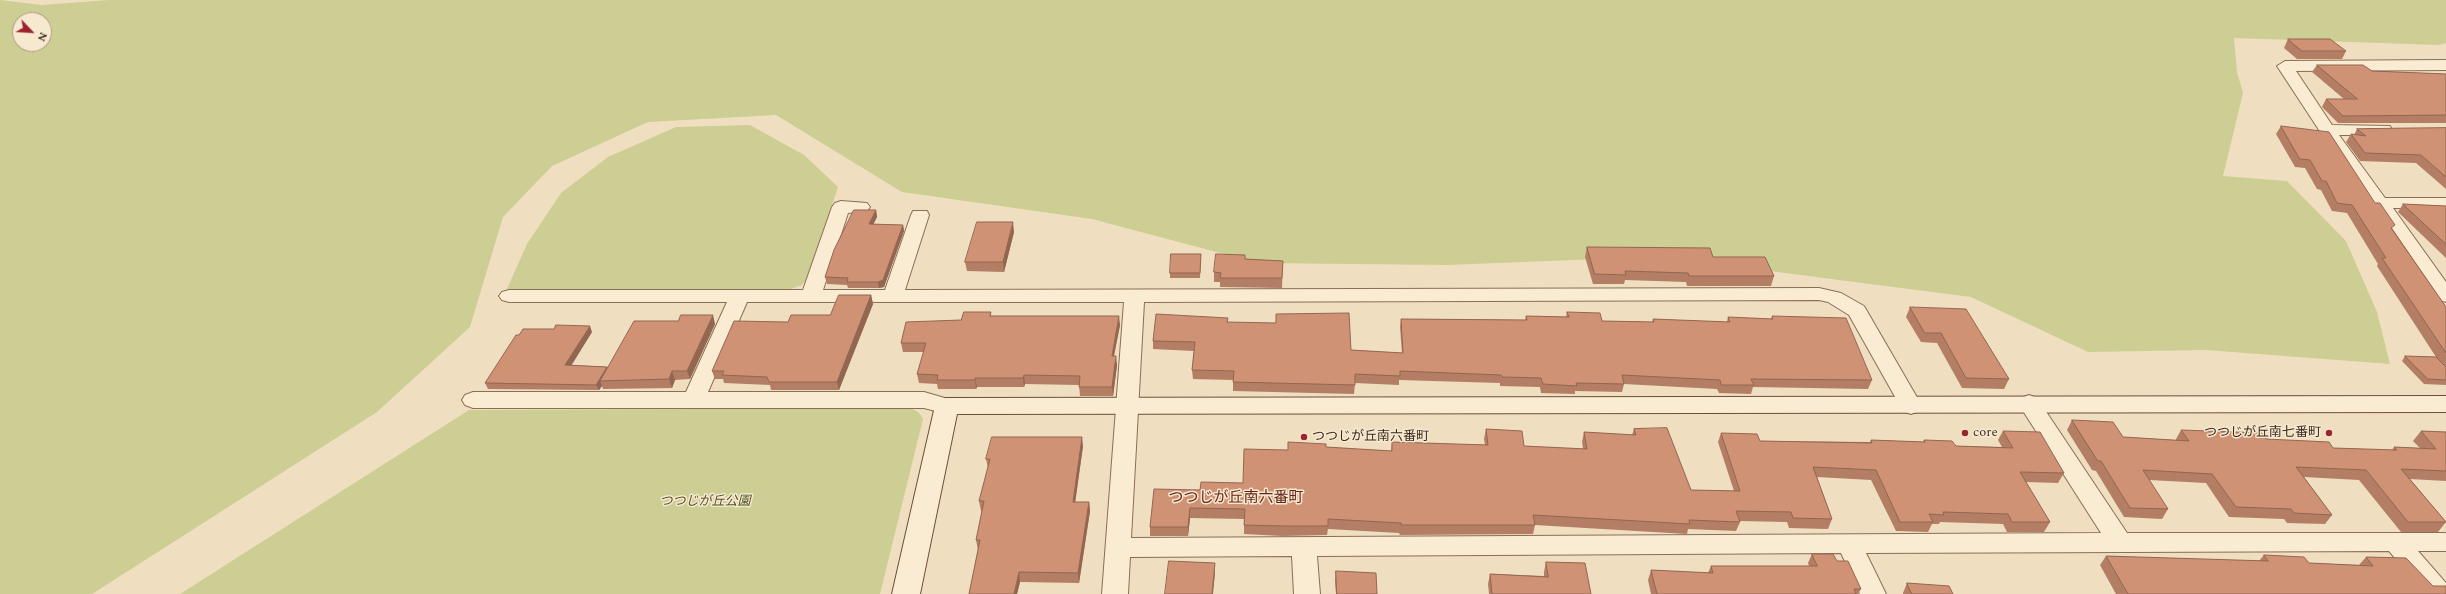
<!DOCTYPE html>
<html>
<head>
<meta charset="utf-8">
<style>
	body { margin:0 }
	#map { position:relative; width:2446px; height:594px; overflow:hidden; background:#f0dec0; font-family:Spectral,serif }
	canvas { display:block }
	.north { position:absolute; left:12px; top:12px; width:40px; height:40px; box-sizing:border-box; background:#f7e8d0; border:1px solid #ab9b88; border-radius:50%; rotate:115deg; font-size:11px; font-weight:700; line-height:16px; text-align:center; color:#39281c }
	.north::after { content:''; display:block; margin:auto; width:14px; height:18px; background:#9c242f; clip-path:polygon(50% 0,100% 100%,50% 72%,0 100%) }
</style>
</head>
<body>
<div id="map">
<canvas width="2446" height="594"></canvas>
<div class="north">N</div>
</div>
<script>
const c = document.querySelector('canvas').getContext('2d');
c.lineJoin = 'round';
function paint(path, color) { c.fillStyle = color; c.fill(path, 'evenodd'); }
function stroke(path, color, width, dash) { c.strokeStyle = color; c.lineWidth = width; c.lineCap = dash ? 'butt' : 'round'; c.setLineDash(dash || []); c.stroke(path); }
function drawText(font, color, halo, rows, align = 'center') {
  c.font = font + ' Spectral,"Noto Sans JP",serif'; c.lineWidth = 3; c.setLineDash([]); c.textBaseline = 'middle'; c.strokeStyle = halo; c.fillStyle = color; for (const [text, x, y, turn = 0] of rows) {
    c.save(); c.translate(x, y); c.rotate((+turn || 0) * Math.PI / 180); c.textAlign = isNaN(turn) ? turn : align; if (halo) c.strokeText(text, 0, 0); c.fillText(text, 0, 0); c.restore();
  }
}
paint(new Path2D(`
	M 0,0 L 41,5 L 109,0 L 2446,0 L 2446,43 L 2439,45 L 2234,38 L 2237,72 L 2243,93 L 2223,176 L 2287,181 L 2346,241 L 2377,312 L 2390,364 L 2206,350 L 2088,352 L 1971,297 L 1723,265 L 1623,258 L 1447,265 L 1258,263 L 1092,219 L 902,192 L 776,115 L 648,122 L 552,166 L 503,217 L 470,327 L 377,412 L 92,594 L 0,594 ZM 20,20 L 44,20 L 44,44 L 20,44 Z
	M 750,125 L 804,155 L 838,187 L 808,279 L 800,286 L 787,290 L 507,289 L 527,244 L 561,193 L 608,157 L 676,127 Z
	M 911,408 L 919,413 L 923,419 L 880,594 L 180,594 L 469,410 Z`), '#cdce93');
const street = new Path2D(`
	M 2446,60 L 2446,70 L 2296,71 L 2332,125 L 2390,126 L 2392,130 L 2390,134 L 2384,135 L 2339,135 L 2385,198 L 2446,198 L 2446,208 L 2393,208 L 2446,282 L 2446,302 L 2439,300 L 2319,130 L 2277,66 L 2285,61 Z
	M 841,201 L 867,203 L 870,207 L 867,211 L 848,213 L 823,290 L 885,290 L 911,215 L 913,211 L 927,211 L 929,215 L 905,290 L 1819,288 L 1841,293 L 1864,306 L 1922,406 L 1919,411 L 1911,414 L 1903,411 L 1849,315 L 1828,302 L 1819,300 L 1144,302 L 1131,538 L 2101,533 L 2018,403 L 2021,398 L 2029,395 L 2037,398 L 2127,533 L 2446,533 L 2446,551 L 2418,551 L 2446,583 L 2446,594 L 2425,594 L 2389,551 L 1866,553 L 1886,594 L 1860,594 L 1841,553 L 1317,556 L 1320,594 L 1294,594 L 1292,556 L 1130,557 L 1128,594 L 1102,594 L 1124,302 L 747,302 L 708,392 L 924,392 L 955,401 L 958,406 L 955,411 L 947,414 L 924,408 L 473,408 L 465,405 L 462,400 L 465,395 L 473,392 L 686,392 L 727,302 L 509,302 L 502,300 L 499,296 L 502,292 L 509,290 L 803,290 L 832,207 L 835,203 Z`);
const secondary = new Path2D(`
	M 2446,396 L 2446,412 L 957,414 L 920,594 L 892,594 L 935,406 L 938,400 L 947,398 Z`);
stroke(street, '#8a6e57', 2);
stroke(secondary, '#6c4f3a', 2);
paint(street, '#faebd3');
paint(secondary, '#faebd3');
paint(new Path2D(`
	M 2288,39 L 2346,51 L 2342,59 L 2297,59 L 2284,48 Z
	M 2317,65 L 2372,71 L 2446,74 L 2446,123 L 2338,123 L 2322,107 L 2326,99 L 2344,99 L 2312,72 Z
	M 2281,126 L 2375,203 L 2446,307 L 2446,385 L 2424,384 L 2402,361 L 2405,356 L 2436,357 L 2377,266 L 2378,264 L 2347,213 L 2332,211 L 2321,190 L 2317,189 L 2305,168 L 2295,167 L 2276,134 Z
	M 2446,128 L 2446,189 L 2416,163 L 2360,161 L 2346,142 L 2351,134 L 2354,135 L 2357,129 Z
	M 2403,204 L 2446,206 L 2446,258 L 2398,212 Z
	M 876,210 L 877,217 L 873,224 L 903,225 L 904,231 L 884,287 L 879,288 L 848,288 L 847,285 L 827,284 L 825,277 Z
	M 1014,232 L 1004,272 L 967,271 L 965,262 Z
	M 1587,247 L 1713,257 L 1774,276 L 1771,286 L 1687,286 L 1686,282 L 1625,280 L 1624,284 L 1593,284 L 1585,257 Z
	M 1201,254 L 1200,278 L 1170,278 L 1170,273 Z
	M 1245,255 L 1245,259 L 1283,261 L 1282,288 L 1220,287 L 1220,282 L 1214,282 L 1214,272 Z
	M 871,295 L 873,304 L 839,390 L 771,390 L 770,385 L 724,383 L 723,379 L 715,379 L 712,371 L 788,322 L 830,315 Z
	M 1910,307 L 2009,379 L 2004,389 L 1962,388 L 1937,343 L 1921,342 L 1906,317 Z
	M 991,312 L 991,316 L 1120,325 L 1114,356 L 1117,365 L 1113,396 L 1080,396 L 1079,385 L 1025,384 L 1024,387 L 977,387 L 976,389 L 938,389 L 937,384 L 919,383 L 917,374 L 924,352 L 903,352 L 901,343 L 961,320 Z
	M 1567,312 L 1602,321 L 1652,322 L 1653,319 L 1727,322 L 1728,317 L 1771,319 L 1772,316 L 1872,380 L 1868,389 L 1753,387 L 1751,394 L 1719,393 L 1717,389 L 1624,384 L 1622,392 L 1575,391 L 1575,394 L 1541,393 L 1540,387 L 1500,386 L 1500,383 L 1399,380 L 1399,385 L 1355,383 L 1354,394 L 1233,391 L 1233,380 L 1193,379 L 1192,370 L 1194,351 L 1153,349 L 1153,341 L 1228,322 L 1351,350 L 1402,353 L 1400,327 L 1401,319 L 1525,320 L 1526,316 L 1566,317 Z
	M 715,324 L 690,379 L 675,380 L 672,388 L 603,389 L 602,386 L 599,390 L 488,389 L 485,383 L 592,332 L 571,365 L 607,367 Z
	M 2072,420 L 2123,437 L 2176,440 L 2176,439 L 2181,430 L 2266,439 L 2333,448 L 2392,450 L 2394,447 L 2420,448 L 2413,441 L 2421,431 L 2446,432 L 2446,481 L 2410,479 L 2446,522 L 2438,532 L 2401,532 L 2359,480 L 2304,477 L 2332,515 L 2325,524 L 2287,523 L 2284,519 L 2229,517 L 2206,483 L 2149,480 L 2168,509 L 2162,519 L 2124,517 L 2096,471 L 2092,470 L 2067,430 Z
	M 1486,429 L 1524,446 L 1583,449 L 1582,442 L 1584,432 L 1632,435 L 1634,429 L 1691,490 L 1734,491 L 1718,442 L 1721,433 L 1760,441 L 1870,442 L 1871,440 L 1923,442 L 1924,440 L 1956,446 L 2002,447 L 1998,440 L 2003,431 L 2064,473 L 2058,483 L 2026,482 L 2050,522 L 2044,532 L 2007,532 L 2003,524 L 1940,522 L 1939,524 L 1932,524 L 1928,532 L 1896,531 L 1871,480 L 1817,477 L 1832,519 L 1828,529 L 1789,528 L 1787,522 L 1739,521 L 1740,522 L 1736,531 L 1688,529 L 1687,534 L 1535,525 L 1533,534 L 1400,535 L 1399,533 L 1328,529 L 1327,535 L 1282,536 L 1244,534 L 1244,519 L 1190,518 L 1188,536 L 1150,536 L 1150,527 L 1200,490 L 1243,483 L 1288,450 L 1326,447 L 1391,451 L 1392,442 L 1485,445 L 1484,439 Z
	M 1083,446 L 1075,502 L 1089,502 L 1090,511 L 1079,583 L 1020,582 L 1017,594 L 969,594 L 978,550 L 976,540 L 982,511 L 981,511 L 979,501 L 988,468 L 986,459 Z
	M 1812,554 L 1837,561 L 1861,589 L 1858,594 L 1651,594 L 1648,580 L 1651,570 L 1708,573 L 1711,566 L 1809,566 L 1808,563 Z
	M 2264,555 L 2309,563 L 2359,565 L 2366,557 L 2433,586 L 2446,594 L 2116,594 L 2100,565 L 2106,556 L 2259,561 Z
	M 1546,562 L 1591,594 L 1489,594 L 1488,584 L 1490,574 L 1544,576 L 1544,572 Z
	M 1336,571 L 1377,594 L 1336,594 L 1335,581 Z
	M 1907,583 L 1953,594 L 1903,594 L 1903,593 Z`), '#b37e64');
paint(new Path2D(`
	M 876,210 L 877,217 L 870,231 L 869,224 Z
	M 1013,222 L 1014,232 L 1004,272 L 1003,262 Z
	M 903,225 L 904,231 L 884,287 L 879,288 L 878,282 Z
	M 871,295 L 873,304 L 839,390 L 837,382 Z
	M 713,315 L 715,324 L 690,379 L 687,371 Z
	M 1119,316 L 1120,325 L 1112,365 L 1112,356 Z
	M 590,326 L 592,332 L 568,371 L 565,365 Z
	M 1116,356 L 1117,365 L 1113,396 L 1112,387 Z
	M 607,367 L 600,381 L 602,386 L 599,390 L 596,385 Z
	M 672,371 L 675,380 L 672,388 L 669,379 Z
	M 1024,375 L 1025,384 L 1024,387 L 1023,378 Z
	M 975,378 L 977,387 L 976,389 L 975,380 Z
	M 1082,437 L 1083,446 L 1074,511 L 1073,502 Z
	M 1089,502 L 1090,511 L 1079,583 L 1078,573 Z
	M 1190,508 L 1190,518 L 1188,536 L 1188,527 Z
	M 1215,563 L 1215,573 L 1213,594 L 1212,594 Z
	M 1019,572 L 1020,582 L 1017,594 L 1014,594 Z`), '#926651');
const building = new Path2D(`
	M 2288,39 L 2330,39 L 2346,51 L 2302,51 Z
	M 2317,65 L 2363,65 L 2372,71 L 2446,74 L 2446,115 L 2343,116 L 2326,99 L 2357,99 Z
	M 2281,126 L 2329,132 L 2375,203 L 2380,203 L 2395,225 L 2391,228 L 2446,307 L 2446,353 L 2382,258 L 2386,258 L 2352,205 L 2337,203 L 2326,181 L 2322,181 L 2310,160 L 2300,159 Z
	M 2446,128 L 2446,177 L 2421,155 L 2365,153 L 2351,134 L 2366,136 L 2357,129 Z
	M 2403,204 L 2446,206 L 2446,244 Z
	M 854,210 L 876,210 L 869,224 L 903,225 L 883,280 L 878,282 L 847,282 L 848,278 L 825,277 L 834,250 Z
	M 977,222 L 1013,222 L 1003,262 L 965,262 Z
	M 1587,247 L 1710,248 L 1713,257 L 1765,257 L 1774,276 L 1689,276 L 1688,273 L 1625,271 L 1626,275 L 1595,274 Z
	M 1171,254 L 1201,254 L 1200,273 L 1170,273 Z
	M 1216,254 L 1245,255 L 1245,259 L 1283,261 L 1282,278 L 1220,278 L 1221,273 L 1214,272 Z
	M 839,295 L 871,295 L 837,382 L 769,382 L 767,377 L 722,375 L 724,371 L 712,371 L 734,321 L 788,322 L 791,315 L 830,315 Z
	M 1910,307 L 1966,309 L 2009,379 L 1966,378 L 1941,333 L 1925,333 Z
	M 964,312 L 991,312 L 990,316 L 1119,316 L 1112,356 L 1116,356 L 1112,387 L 1079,387 L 1080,376 L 1024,375 L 1023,378 L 975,378 L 975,380 L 937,380 L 938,375 L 917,374 L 926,343 L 901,343 L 906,322 L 961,320 Z
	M 1567,312 L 1600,313 L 1602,321 L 1654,322 L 1653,319 L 1730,322 L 1728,317 L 1773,319 L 1772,316 L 1846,318 L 1872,380 L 1751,379 L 1754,385 L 1721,385 L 1720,380 L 1622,375 L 1624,384 L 1576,383 L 1577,386 L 1543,384 L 1541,378 L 1502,377 L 1501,375 L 1400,371 L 1400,376 L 1355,374 L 1355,385 L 1233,382 L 1234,371 L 1192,370 L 1195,342 L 1153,341 L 1156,314 L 1228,318 L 1227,322 L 1276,323 L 1276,314 L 1349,313 L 1351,350 L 1403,353 L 1401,319 L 1527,320 L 1526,316 L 1569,317 Z
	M 681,315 L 713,315 L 687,371 L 672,371 L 669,379 L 600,381 L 634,321 L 678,321 Z
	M 556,325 L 590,326 L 565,365 L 607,367 L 596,385 L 485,383 L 516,335 L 519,335 L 523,329 L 554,329 Z
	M 2405,356 L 2436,357 L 2446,367 L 2446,380 L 2428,379 Z
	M 2072,420 L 2113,422 L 2123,437 L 2189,441 L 2181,430 L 2262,433 L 2266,439 L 2329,442 L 2333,448 L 2397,450 L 2394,447 L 2436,449 L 2421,431 L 2446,432 L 2446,471 L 2401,469 L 2446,522 L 2408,522 L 2366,470 L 2296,467 L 2332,515 L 2294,513 L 2291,509 L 2236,507 L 2212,474 L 2143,470 L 2168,509 L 2130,508 L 2101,461 L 2098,461 Z
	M 1667,428 L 1691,490 L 1740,491 L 1721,433 L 1757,434 L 1760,441 L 1872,443 L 1871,440 L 1925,442 L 1924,440 L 1952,441 L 1956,446 L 2013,448 L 2003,431 L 2040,432 L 2064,473 L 2020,472 L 2050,522 L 2012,522 L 2008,514 L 1943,512 L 1944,515 L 1929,514 L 1933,522 L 1900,522 L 1876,470 L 1813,467 L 1832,519 L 1793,518 L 1791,512 L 1736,511 L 1740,522 L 1689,520 L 1690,524 L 1533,515 L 1535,525 L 1401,525 L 1401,523 L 1328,519 L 1328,526 L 1282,526 L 1244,525 L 1245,509 L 1190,508 L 1188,527 L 1150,527 L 1154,489 L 1200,490 L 1201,482 L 1243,483 L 1244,449 L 1288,450 L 1288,442 L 1326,444 L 1326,447 L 1392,451 L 1392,442 L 1488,445 L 1486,429 L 1522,431 L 1524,446 L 1587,449 L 1584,432 L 1636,435 L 1634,429 Z
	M 992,437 L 1082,437 L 1073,502 L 1089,502 L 1078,573 L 1019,572 L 1014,594 L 969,594 L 980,540 L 976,540 L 984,501 L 979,501 L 990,459 L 986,459 Z
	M 1812,554 L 1833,554 L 1837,561 L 1848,561 L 1861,589 L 1854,589 L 1856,594 L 1657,594 L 1651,570 L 1713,573 L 1711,566 L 1817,566 Z
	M 2264,555 L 2304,557 L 2309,563 L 2373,566 L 2366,557 L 2406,558 L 2433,586 L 2446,586 L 2446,594 L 2128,594 L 2106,556 L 2268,561 Z
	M 1169,561 L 1215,563 L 1212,594 L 1165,594 Z
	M 1546,562 L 1585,563 L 1591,594 L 1492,594 L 1490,574 L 1548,577 Z
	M 1336,571 L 1376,573 L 1377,594 L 1337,594 Z
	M 1907,583 L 1949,586 L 1953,594 L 1912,594 Z`);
paint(building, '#d09274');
stroke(building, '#926651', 1);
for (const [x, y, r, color] of [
	[1965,433,4,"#9c242f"],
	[2329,433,4,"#9c242f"],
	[1304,437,4,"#9c242f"]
]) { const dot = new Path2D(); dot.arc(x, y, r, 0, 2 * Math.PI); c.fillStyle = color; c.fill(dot); stroke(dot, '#f7e8d0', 1.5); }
drawText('13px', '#39281c', '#f7e8d0', [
	["core",1973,433],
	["つつじが丘南七番町",2321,433,"right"],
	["つつじが丘南六番町",1312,437]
], 'left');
drawText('italic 13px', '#4d5622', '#f7e8d0', [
	["つつじが丘公園",705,502]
]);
drawText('15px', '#672319', '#f7e8d0', [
	["つつじが丘南六番町",1236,499]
]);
</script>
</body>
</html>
